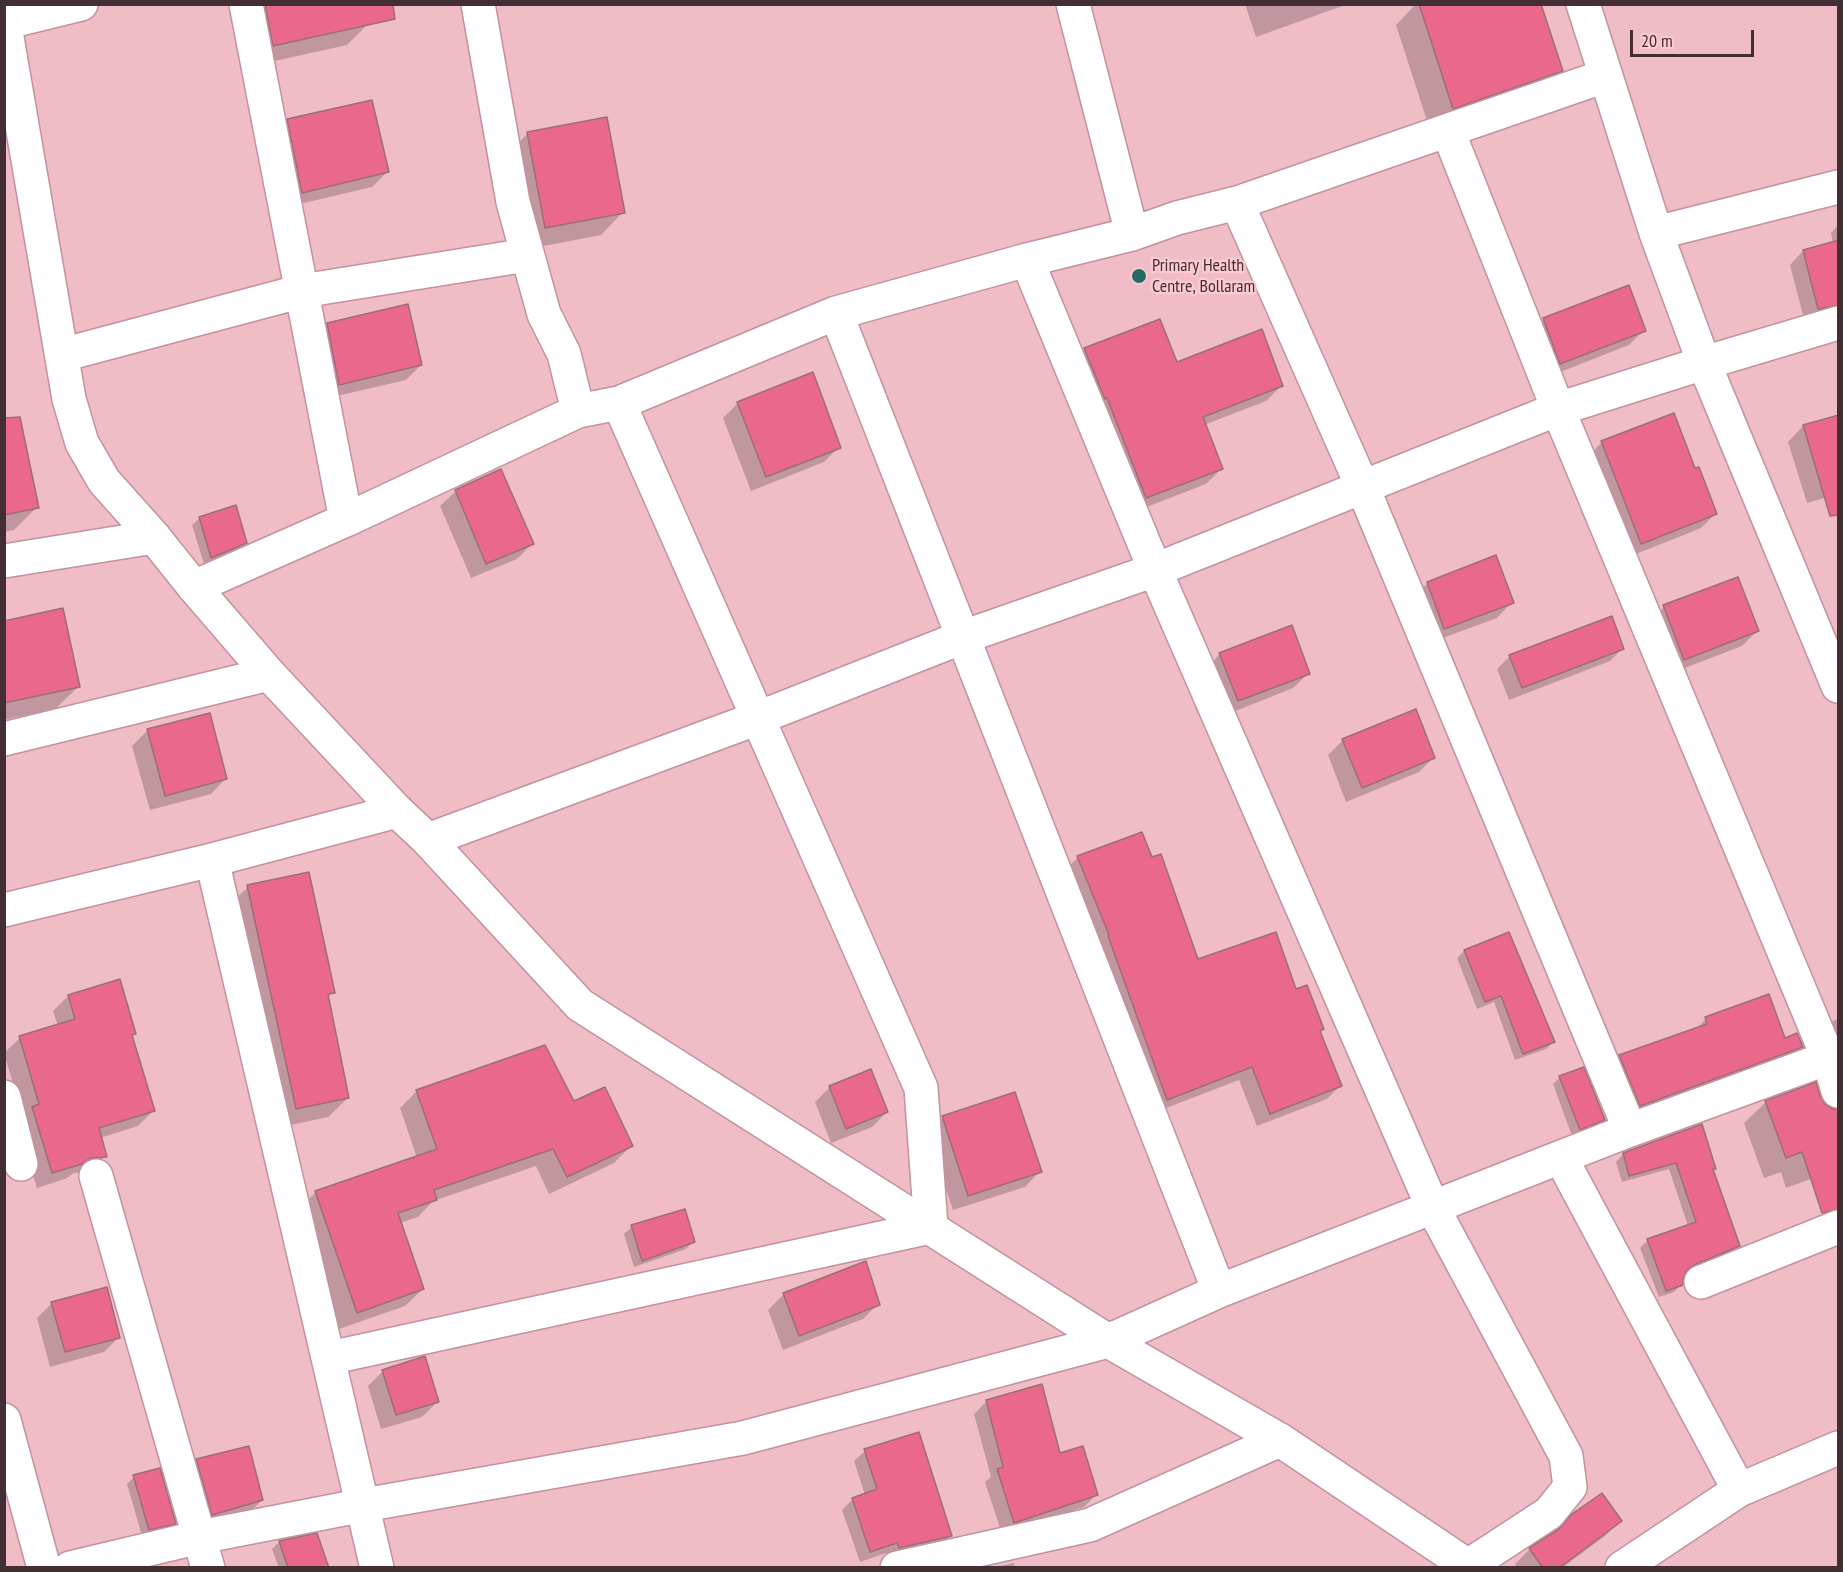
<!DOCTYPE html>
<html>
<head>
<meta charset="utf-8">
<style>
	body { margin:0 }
	#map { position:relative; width:1843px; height:1572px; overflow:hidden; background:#f0bdc7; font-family:"PT Sans Narrow",sans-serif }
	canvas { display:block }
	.frame { position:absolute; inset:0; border:6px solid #432f33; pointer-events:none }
	.scale { position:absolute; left:1630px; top:30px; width:124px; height:27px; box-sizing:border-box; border:3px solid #432f33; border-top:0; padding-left:8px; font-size:18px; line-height:21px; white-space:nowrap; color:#432f33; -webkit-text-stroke:4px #fecad4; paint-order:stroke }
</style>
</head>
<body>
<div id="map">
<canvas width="1843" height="1572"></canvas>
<div class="frame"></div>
<div class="scale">20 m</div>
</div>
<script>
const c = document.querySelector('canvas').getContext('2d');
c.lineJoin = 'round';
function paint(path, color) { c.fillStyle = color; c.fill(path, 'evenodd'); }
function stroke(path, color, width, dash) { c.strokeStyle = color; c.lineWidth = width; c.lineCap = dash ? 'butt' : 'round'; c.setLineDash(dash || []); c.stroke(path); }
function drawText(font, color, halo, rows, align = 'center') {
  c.font = font + ' "PT Sans Narrow",sans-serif'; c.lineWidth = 4.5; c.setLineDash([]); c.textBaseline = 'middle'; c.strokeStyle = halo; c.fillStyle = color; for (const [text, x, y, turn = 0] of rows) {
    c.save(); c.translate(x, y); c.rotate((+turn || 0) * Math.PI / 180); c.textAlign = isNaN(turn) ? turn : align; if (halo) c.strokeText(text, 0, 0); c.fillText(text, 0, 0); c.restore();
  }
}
paint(new Path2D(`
	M 255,4 L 364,4 L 368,24 L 347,45 L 252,66 Z
	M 1245,4 L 1348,4 L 1256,37 Z
	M 1416,4 L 1540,4 L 1561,70 L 1539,93 L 1430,130 L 1396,25 Z
	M 288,121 L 387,172 L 372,187 L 287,207 L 273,136 Z
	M 528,133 L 623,212 L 601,235 L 523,250 L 505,156 Z
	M 1838,225 L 1838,306 L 1803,315 L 1790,265 L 1803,251 L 1833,243 L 1831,233 Z
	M 1544,319 L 1644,330 L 1629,345 L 1545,378 L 1528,334 Z
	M 1159,321 L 1176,364 L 1281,386 L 1266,401 L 1204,425 L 1221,469 L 1206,484 L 1131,513 L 1070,365 L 1085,350 Z
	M 328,325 L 421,365 L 406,380 L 324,399 L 313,340 Z
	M 738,403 L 839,447 L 824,462 L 751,491 L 723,418 Z
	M 1803,426 L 1838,494 L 1807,503 L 1788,442 Z
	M 1602,442 L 1694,470 L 1716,513 L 1701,528 L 1626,558 L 1587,458 Z
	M 4,457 L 37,507 L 14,530 L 4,532 Z
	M 456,491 L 532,544 L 517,559 L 471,578 L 440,506 Z
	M 200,518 L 246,543 L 238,550 L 204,564 L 192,525 Z
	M 1428,583 L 1512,602 L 1497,618 L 1429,643 L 1412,598 Z
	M 1664,607 L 1757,631 L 1742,646 L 1669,674 L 1649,622 Z
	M 4,622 L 78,687 L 55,709 L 4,720 Z
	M 1623,648 L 1610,661 L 1509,700 L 1497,669 L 1510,656 Z
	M 1220,654 L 1309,673 L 1293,688 L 1223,716 L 1205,670 Z
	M 208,715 L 226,778 L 211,794 L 150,810 L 132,746 L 147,731 Z
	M 1343,740 L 1434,757 L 1419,772 L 1346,802 L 1328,755 Z
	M 1078,857 L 1197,961 L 1295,991 L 1319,1032 L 1340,1086 L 1327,1099 L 1257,1126 L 1239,1080 L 1153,1113 L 1064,871 Z
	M 248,887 L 333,992 L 327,998 L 348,1098 L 328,1117 L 277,1128 L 228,906 Z
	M 1464,951 L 1553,1042 L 1546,1049 L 1515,1060 L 1494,1002 L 1477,1009 L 1457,958 Z
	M 68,996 L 134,1034 L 131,1037 L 154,1110 L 138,1126 L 100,1138 L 105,1156 L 90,1171 L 74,1173 L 65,1179 L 37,1188 L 17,1123 L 23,1117 L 4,1053 L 20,1038 L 58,1026 L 53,1011 Z
	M 1706,1019 L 1784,1040 L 1801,1047 L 1786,1062 L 1625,1120 L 1605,1071 L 1620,1056 L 1695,1030 Z
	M 1838,1019 L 1838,1169 L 1786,1188 L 1781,1172 L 1764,1178 L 1744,1123 L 1766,1102 L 1819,1097 L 1825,1106 L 1835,1111 L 1825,1074 L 1812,1042 L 1833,1021 Z
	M 1560,1077 L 1604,1119 L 1596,1126 L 1572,1136 L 1553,1084 Z
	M 830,1087 L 887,1112 L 872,1127 L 831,1143 L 815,1102 Z
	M 417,1091 L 573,1103 L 631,1146 L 614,1163 L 549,1194 L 536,1166 L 433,1201 L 418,1217 L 400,1223 L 423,1289 L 405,1306 L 339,1329 L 298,1210 L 316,1192 L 417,1158 L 400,1108 Z
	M 943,1118 L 1040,1171 L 1025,1187 L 953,1210 L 927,1133 Z
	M 1623,1154 L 1714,1168 L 1712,1170 L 1738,1246 L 1731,1253 L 1685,1272 L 1682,1284 L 1674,1292 L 1659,1297 L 1640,1248 L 1648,1240 L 1688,1226 L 1669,1169 L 1622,1182 L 1616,1162 Z
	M 684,1210 L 693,1242 L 686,1249 L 634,1267 L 624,1234 L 632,1227 Z
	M 865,1263 L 878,1304 L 863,1319 L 783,1350 L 768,1310 L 783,1295 Z
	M 52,1303 L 119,1337 L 104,1352 L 50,1367 L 37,1318 Z
	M 383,1371 L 437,1402 L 422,1417 L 381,1429 L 368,1386 Z
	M 1041,1386 L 1059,1455 L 1096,1495 L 1084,1507 L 1002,1534 L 985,1482 L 991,1477 L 974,1414 L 986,1402 Z
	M 865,1451 L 950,1536 L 940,1546 L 888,1558 L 886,1553 L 860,1562 L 842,1510 L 853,1499 L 865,1495 L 854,1461 Z
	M 197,1460 L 262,1500 L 247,1515 L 197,1529 L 182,1476 Z
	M 134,1477 L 174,1523 L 167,1530 L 142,1536 L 127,1484 Z
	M 1620,1521 L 1605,1536 L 1562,1568 L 1517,1568 L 1515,1564 L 1530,1549 Z
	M 279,1542 L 327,1568 L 279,1568 L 272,1549 Z
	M 1014,1563 L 1015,1568 L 992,1568 Z`), '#0003');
const building = new Path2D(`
	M 265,4 L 393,4 L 395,19 L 273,46 Z
	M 1419,4 L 1541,4 L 1563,71 L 1453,109 Z
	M 372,100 L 389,172 L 302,193 L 287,119 Z
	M 607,117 L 625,213 L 545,228 L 527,132 Z
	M 1839,240 L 1839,305 L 1818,309 L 1803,250 Z
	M 1629,285 L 1646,331 L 1560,364 L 1543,318 Z
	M 408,304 L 422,365 L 339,385 L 327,323 Z
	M 1160,319 L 1177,362 L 1262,329 L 1283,386 L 1203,417 L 1223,469 L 1146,498 L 1107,398 L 1105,399 L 1084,348 Z
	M 813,372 L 841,448 L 766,477 L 737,402 Z
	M 1674,413 L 1695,468 L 1699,467 L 1717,514 L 1641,544 L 1601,441 Z
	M 1839,415 L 1839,515 L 1830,516 L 1803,425 Z
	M 20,417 L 39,508 L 4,515 L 4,418 Z
	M 501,469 L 534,544 L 486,564 L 455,490 Z
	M 236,505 L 247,543 L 211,558 L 199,517 Z
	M 1496,555 L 1514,603 L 1444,629 L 1427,582 Z
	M 1738,577 L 1759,631 L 1684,660 L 1663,605 Z
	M 63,608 L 80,687 L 4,703 L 4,621 Z
	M 1612,616 L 1624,649 L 1522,688 L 1509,655 Z
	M 1292,625 L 1310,674 L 1238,701 L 1219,653 Z
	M 1416,709 L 1435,758 L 1362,788 L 1342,739 Z
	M 210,713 L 227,779 L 165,796 L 147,729 Z
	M 1142,832 L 1152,857 L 1161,854 L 1198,959 L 1276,932 L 1296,989 L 1307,985 L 1324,1029 L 1320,1031 L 1342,1086 L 1270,1114 L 1252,1067 L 1167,1100 L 1108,936 L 1109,935 L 1077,856 Z
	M 309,872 L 335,993 L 328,994 L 349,1098 L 296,1109 L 247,885 Z
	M 1509,932 L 1555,1042 L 1523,1054 L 1501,996 L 1485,1002 L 1464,950 Z
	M 120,979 L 136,1034 L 132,1035 L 155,1111 L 99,1128 L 107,1157 L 90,1158 L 82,1164 L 52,1173 L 32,1107 L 39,1104 L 19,1036 L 75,1019 L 68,995 Z
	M 1769,994 L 1785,1038 L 1797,1033 L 1803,1047 L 1640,1106 L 1619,1055 L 1707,1024 L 1705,1017 Z
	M 545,1045 L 574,1101 L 605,1087 L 633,1146 L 567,1177 L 553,1149 L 434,1190 L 437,1200 L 398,1213 L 424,1289 L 357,1313 L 315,1191 L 437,1149 L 416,1090 Z
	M 1584,1067 L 1605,1120 L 1580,1130 L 1559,1076 Z
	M 871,1069 L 888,1112 L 846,1129 L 829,1086 Z
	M 1816,1082 L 1820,1096 L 1825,1104 L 1833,1109 L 1839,1109 L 1839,1209 L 1822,1213 L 1802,1152 L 1786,1158 L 1765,1101 Z
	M 1015,1092 L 1042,1172 L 968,1196 L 942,1116 Z
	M 1702,1124 L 1716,1169 L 1713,1169 L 1740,1246 L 1694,1265 L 1686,1271 L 1683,1279 L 1683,1285 L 1666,1291 L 1647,1239 L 1696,1222 L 1676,1163 L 1629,1176 L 1623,1153 Z
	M 685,1209 L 695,1242 L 642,1261 L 631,1225 Z
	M 866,1261 L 880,1305 L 799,1336 L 783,1293 Z
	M 107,1287 L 120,1338 L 65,1352 L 51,1302 Z
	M 425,1356 L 439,1402 L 396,1415 L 382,1370 Z
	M 1042,1384 L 1060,1453 L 1083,1446 L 1098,1495 L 1014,1523 L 997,1469 L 1003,1467 L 986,1400 Z
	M 919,1432 L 952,1536 L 899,1548 L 897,1543 L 870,1552 L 852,1498 L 877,1489 L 864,1449 Z
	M 249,1446 L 263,1500 L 212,1515 L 196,1459 Z
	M 160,1468 L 176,1524 L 149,1530 L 133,1475 Z
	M 1602,1493 L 1622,1521 L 1559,1568 L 1543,1568 L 1529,1548 L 1559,1529 L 1572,1514 Z
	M 317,1533 L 329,1568 L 288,1568 L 279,1541 Z`);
paint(building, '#e9688b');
stroke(building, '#9c6e77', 1.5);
const street = new Path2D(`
	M 246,4 L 346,520
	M 478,4 L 513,202 L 544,314 L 564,354 L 578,411
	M 1073,4 L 1132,234
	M 1583,4 L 1656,233 L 1704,363 L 1838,686
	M 4,23 L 81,4
	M 1448,131 L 1558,409 L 1828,1058 L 1838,1091
	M 1237,203 L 1605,76
	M 1656,233 L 1838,187
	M 1027,260 L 1155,570 L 1433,1208 L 1566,1456 L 1570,1487 L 1549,1513 L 1468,1566 L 1463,1568
	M 836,313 L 1219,1291
	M 62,355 L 302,291 L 527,255
	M 4,561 L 154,537
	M 194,587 L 346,520 L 578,411 L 619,403 L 836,313 L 1027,260 L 1132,234 L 1177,218 L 1237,203 L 1363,488 L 1630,1130
	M 4,739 L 269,674
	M 428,840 L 758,718 L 963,637 L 1155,570 L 1558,409 L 1704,363 L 1838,323
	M 212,860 L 377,1568
	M 4,910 L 212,860 L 397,811
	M 4,1097 L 21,1164
	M 1561,1158 L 1739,1490
	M 96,1176 L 208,1568
	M 1701,1282 L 1838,1227
	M 329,1358 L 931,1227 L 921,1088 L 619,403
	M 4,1420 L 44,1568
	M 70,1568 L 200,1537 L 364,1505 L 743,1438 L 1108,1341 L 1219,1291 L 1630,1130 L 1828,1058
	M 897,1568 L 1090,1525 L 1280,1440
	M 1622,1568 L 1739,1490 L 1838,1448`);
const secondary = new Path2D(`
	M 4,20 L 69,399 L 82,443 L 104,481 L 154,537 L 194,587 L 269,674 L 397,811 L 428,840 L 580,1005 L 1108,1341 L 1280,1440 L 1471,1568`);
stroke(street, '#c3929c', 36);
stroke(secondary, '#c3929c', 36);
stroke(street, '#fff', 33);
stroke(secondary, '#fff', 33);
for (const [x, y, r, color] of [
	[1139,276,8,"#236c64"]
]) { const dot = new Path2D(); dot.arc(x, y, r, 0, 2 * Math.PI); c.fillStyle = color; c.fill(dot); stroke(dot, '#fecad4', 2); }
drawText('18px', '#432f33', '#fecad4', [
	["Primary Health",1152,266],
	["Centre, Bollaram",1152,287]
], 'left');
</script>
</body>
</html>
